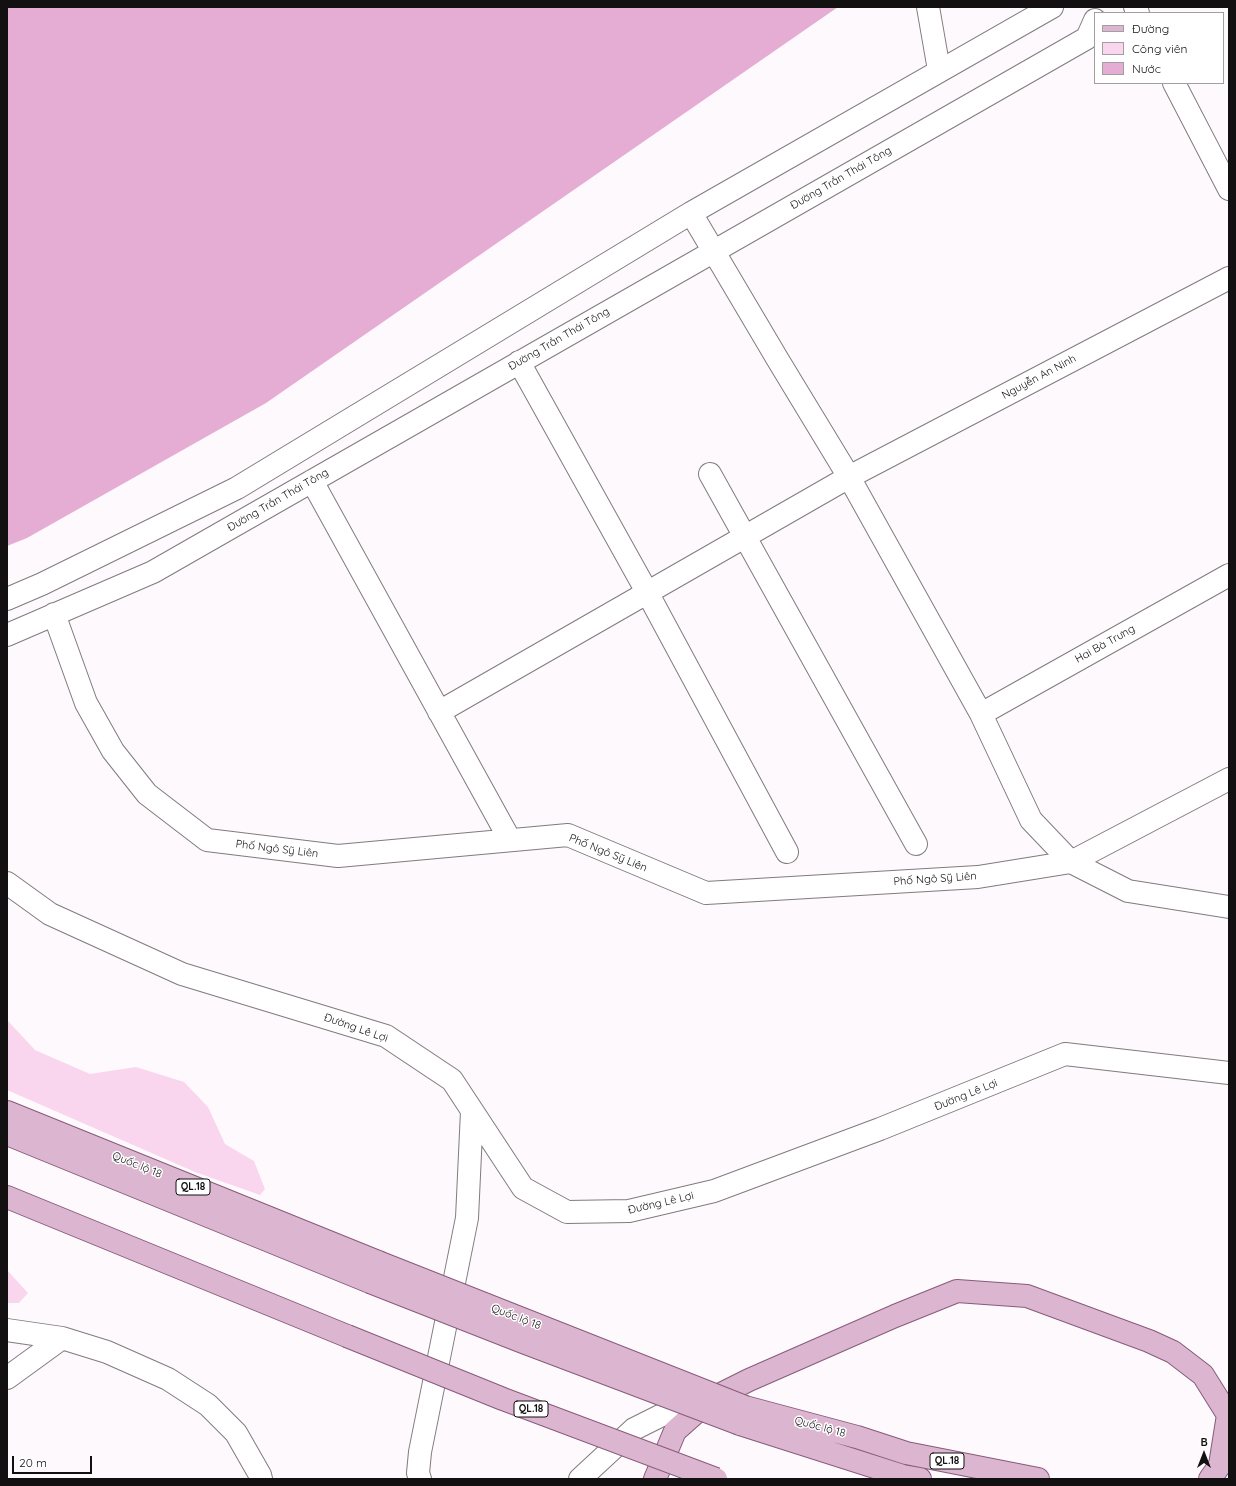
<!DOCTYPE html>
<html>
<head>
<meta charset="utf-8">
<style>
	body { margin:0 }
	#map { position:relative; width:1236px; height:1486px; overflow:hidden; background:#fef9fc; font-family:Quicksand,sans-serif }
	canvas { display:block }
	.frame { position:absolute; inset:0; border:8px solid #131012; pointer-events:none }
	.legend { position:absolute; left:1094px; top:12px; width:130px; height:72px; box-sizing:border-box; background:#fff; border:1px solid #a19fa0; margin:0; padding:5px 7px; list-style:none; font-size:12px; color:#131012 }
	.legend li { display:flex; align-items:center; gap:8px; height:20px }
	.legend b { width:20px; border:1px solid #a19fa0 }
	.north { position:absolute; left:1184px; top:1434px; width:40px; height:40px; -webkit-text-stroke:3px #fff; paint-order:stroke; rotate:0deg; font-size:11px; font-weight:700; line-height:16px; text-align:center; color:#131012 }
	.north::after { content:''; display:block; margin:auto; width:14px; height:18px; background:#131012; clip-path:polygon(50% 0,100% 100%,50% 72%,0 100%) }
	.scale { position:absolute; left:12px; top:1456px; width:80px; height:18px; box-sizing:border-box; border:2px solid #131012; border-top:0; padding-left:5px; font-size:12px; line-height:14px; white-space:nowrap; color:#131012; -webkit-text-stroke:3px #fff; paint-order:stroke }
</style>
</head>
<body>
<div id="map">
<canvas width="1236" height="1486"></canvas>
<div class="frame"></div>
<ul class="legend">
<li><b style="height:5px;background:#dcb5d0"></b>Đường</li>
<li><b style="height:11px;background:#fad6ee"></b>Công viên</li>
<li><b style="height:11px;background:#e5add3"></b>Nước</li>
</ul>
<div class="north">B</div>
<div class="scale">20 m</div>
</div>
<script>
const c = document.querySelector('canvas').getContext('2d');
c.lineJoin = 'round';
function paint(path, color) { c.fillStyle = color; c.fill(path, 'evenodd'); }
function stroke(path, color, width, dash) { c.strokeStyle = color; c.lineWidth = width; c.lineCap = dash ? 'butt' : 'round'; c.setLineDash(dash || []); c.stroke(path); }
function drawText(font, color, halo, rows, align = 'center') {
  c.font = font + ' Quicksand,sans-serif'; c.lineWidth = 3; c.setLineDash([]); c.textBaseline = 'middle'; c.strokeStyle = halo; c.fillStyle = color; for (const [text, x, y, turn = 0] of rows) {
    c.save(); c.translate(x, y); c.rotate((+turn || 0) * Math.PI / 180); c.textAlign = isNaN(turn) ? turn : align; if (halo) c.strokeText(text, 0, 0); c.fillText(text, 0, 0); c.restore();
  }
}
paint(new Path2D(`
	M 7,1020 L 35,1050 L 90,1074 L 136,1067 L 184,1082 L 208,1107 L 225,1144 L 254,1161 L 265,1189 L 260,1195 L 195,1172 L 7,1090 Z
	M 7,1270 L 28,1293 L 19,1303 L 7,1303 Z`), '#fad6ee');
paint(new Path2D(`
	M 7,7 L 838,7 L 266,403 L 27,538 L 7,546 Z`), '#e5add3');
const minor = new Path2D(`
	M 928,7 L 939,70
	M 1135,7 L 1138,13
	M 1174,83 L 1229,189
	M 691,213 L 778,360 L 849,477 L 981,714 L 1031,820 L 1071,862 L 1229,779
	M 519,362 L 647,592 L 787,852
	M 710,474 L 916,844
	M 312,481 L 510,840
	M 7,599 L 42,584 L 237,488 L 691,213 L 1052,7
	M 54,614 L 86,703 L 113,751 L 147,794 L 207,840 L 338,856 L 568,835 L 706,893 L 978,877 L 1071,862 L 1128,891 L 1229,907
	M 7,635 L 153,572 L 1087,38 L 1095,20
	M 439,712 L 849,477 L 1229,278
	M 981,714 L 1229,575
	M 7,883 L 50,914 L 182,974 L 386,1036 L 452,1080 L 523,1188 L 567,1212 L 629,1211 L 714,1191 L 880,1129 L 1065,1054 L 1229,1073
	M 7,1330 L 62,1338 L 107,1352 L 168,1379 L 208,1405 L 236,1433 L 260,1475 L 261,1479
	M 7,1378 L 62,1338
	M 420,1479 L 418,1473 L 420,1452 L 467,1218 L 472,1111
	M 580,1479 L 634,1429 L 664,1414 L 700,1404 L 704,1405`);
const major = new Path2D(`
	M 7,1112 L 378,1262
	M 7,1134 L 370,1282
	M 7,1197 L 347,1336
	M 745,1407 L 857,1437 L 906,1453 L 1038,1479
	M 740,1424 L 903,1476 L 920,1479
	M 655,1479 L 675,1431 L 711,1399 L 749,1380 L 895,1316 L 957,1291 L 1027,1296 L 1149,1341 L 1173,1352 L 1203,1375 L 1228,1415 L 1220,1465 L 1210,1479`);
stroke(minor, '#827a7f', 24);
stroke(major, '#875b79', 24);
stroke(minor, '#fff', 22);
stroke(major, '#dcb5d0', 22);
const majorBridge = new Path2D(`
	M 378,1262 L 745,1407
	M 370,1282 L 523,1342 L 740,1424
	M 347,1336 L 503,1399 L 716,1479`);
stroke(majorBridge, '#875b79', 24, []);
stroke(majorBridge, '#dcb5d0', 22);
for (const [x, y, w] of [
	[193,1187,34],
	[531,1409,34],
	[947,1461,34]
]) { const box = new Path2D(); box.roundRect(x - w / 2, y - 8, w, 16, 3); c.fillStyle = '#fff'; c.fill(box); stroke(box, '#131012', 1); }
drawText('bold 10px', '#131012', null, [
	["QL.18",193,1187],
	["QL.18",531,1409],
	["QL.18",947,1461]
]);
drawText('11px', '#131012', '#fff', [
	["Đường Trần Thái Tông",841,178,-30],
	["Đường Trần Thái Tông",559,339,-30],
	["Nguyễn An Ninh",1039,377,-28],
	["Đường Trần Thái Tông",278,500,-30],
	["Hai Bà Trưng",1105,644,-29],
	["Phố Ngô Sỹ Liên",277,849,7],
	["Phố Ngô Sỹ Liên",608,853,22],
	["Phố Ngô Sỹ Liên",935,879,-4],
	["Đường Lê Lợi",356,1028,19],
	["Đường Lê Lợi",966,1095,-22],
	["Quốc lộ 18",137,1165,22],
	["Đường Lê Lợi",661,1203,-13],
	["Quốc lộ 18",516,1317,21],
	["Quốc lộ 18",820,1427,15]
]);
</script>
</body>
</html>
